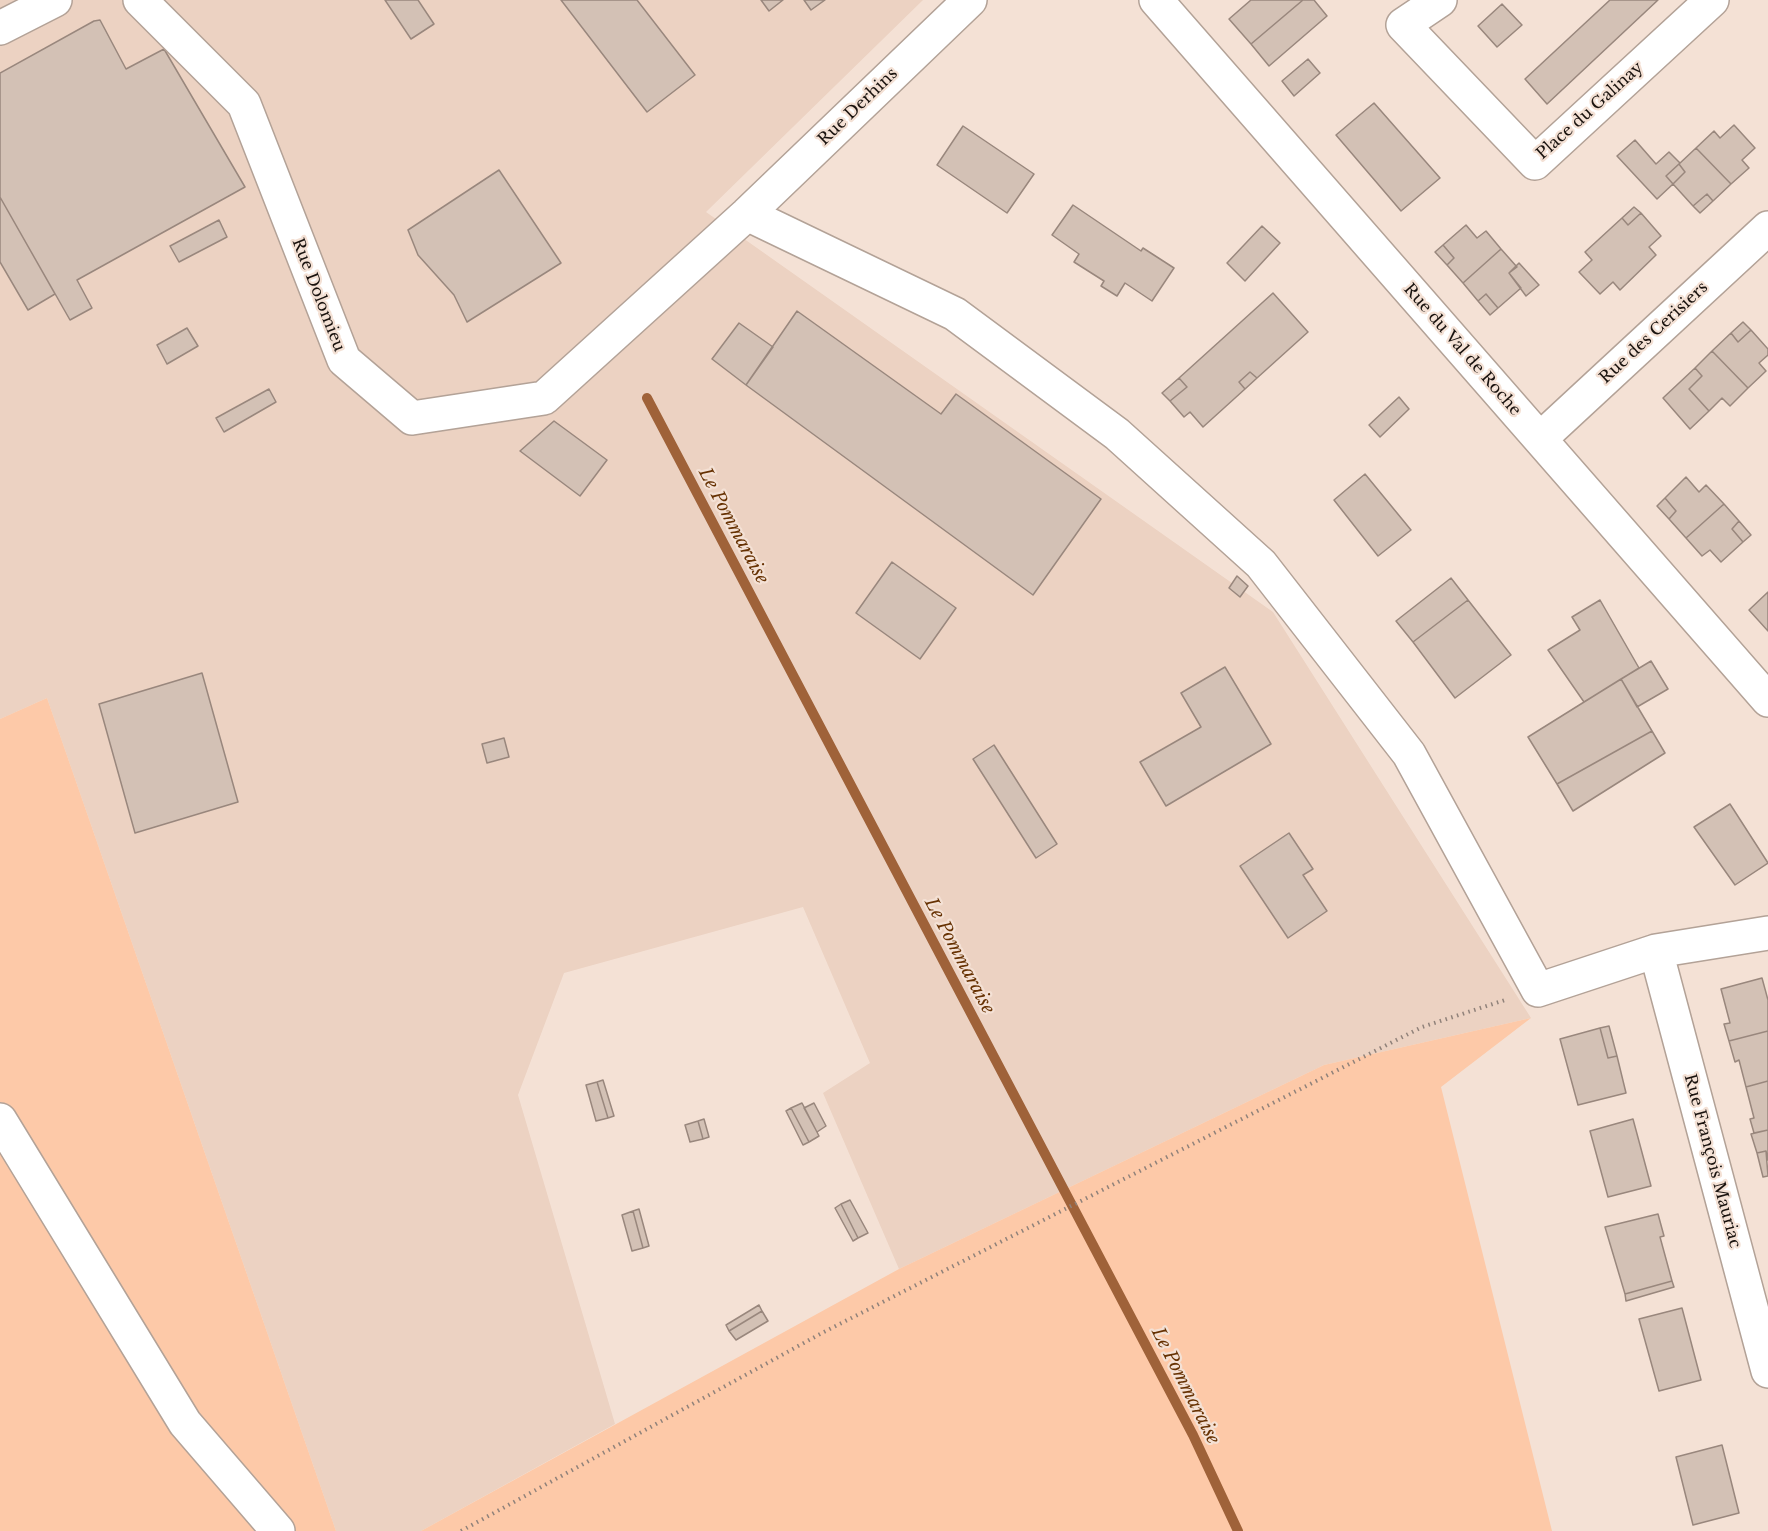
<!DOCTYPE html>
<html>
<head>
<meta charset="utf-8">
<style>
	body { margin:0 }
	canvas { display:block; background:#f4e1d5 }
</style>
</head>
<body>
<canvas width="1768" height="1531"></canvas>
<script>
const c = document.querySelector('canvas').getContext('2d');
c.lineJoin = 'round';
function paint(path, color) { c.fillStyle = color; c.fill(path, 'evenodd'); }
function stroke(path, color, width, dash) { c.strokeStyle = color; c.lineWidth = width; c.lineCap = dash ? 'butt' : 'round'; c.setLineDash(dash || []); c.stroke(path); }
function drawText(font, color, halo, rows, align = 'center') {
  c.font = font + ' "Libre Baskerville",serif'; c.lineWidth = 4.5; c.setLineDash([]); c.textBaseline = 'middle'; c.strokeStyle = halo; c.fillStyle = color; for (const [text, x, y, turn = 0] of rows) {
    c.save(); c.translate(x, y); c.rotate((+turn || 0) * Math.PI / 180); c.textAlign = isNaN(turn) ? turn : align; if (halo) c.strokeText(text, 0, 0); c.fillText(text, 0, 0); c.restore();
  }
}
paint(new Path2D(`
	M 0,0 L 923,0 L 706,212 L 1273,612 L 1531,1018 L 1324,1065 L 899,1269 L 823,1093 L 870,1063 L 803,907 L 564,973 L 518,1095 L 615,1424 L 421,1531 L 336,1531 L 47,698 L 0,719 Z`), '#ecd2c2');
paint(new Path2D(`
	M 47,698 L 336,1531 L 0,1531 L 0,719 Z
	M 1531,1018 L 1441,1087 L 1552,1531 L 421,1531 L 899,1269 L 1324,1065 Z`), '#fdc9a8');
stroke(new Path2D(`
	M 647,398 L 1193,1435 L 1238,1531`), '#9f6239', 10);
const building = new Path2D(`
	M 385,0 L 418,0 L 434,24 L 411,39 Z
	M 561,0 L 637,0 L 695,75 L 647,112 Z
	M 761,0 L 783,0 L 769,11 Z
	M 804,0 L 825,0 L 811,10 Z
	M 1251,0 L 1303,0 L 1251,44 L 1229,19 Z
	M 1303,0 L 1314,0 L 1327,16 L 1269,66 L 1251,44 Z
	M 1610,0 L 1658,0 L 1547,104 L 1525,79 Z
	M 1502,4 L 1522,25 L 1497,47 L 1478,26 Z
	M 100,20 L 126,69 L 164,49 L 245,187 L 77,280 L 92,308 L 70,320 L 0,197 L 0,73 L 94,21 Z
	M 1308,59 L 1320,73 L 1294,96 L 1282,81 Z
	M 1374,103 L 1440,178 L 1401,211 L 1336,135 Z
	M 1734,125 L 1755,148 L 1742,160 L 1749,168 L 1731,184 L 1696,148 L 1714,131 L 1720,138 Z
	M 963,126 L 1034,174 L 1007,213 L 937,165 Z
	M 1635,140 L 1656,164 L 1669,152 L 1680,163 L 1666,176 L 1673,184 L 1657,199 L 1617,156 Z
	M 1696,148 L 1731,184 L 1713,201 L 1707,194 L 1693,206 L 1673,184 L 1685,172 L 1679,164 Z
	M 1679,164 L 1685,172 L 1673,184 L 1666,176 Z
	M 499,170 L 561,263 L 467,322 L 454,295 L 418,255 L 408,230 Z
	M 1707,194 L 1713,201 L 1700,213 L 1693,206 Z
	M 0,197 L 55,294 L 28,310 L 0,262 Z
	M 1073,205 L 1141,251 L 1143,248 L 1174,268 L 1152,301 L 1125,283 L 1117,296 L 1101,286 L 1104,281 L 1074,262 L 1079,254 L 1052,235 Z
	M 1634,207 L 1641,213 L 1628,225 L 1622,218 Z
	M 1641,213 L 1661,236 L 1649,247 L 1656,255 L 1620,290 L 1613,282 L 1600,294 L 1579,272 L 1592,260 L 1585,252 L 1622,218 L 1628,225 Z
	M 219,220 L 227,237 L 179,262 L 170,246 Z
	M 1466,225 L 1477,238 L 1486,231 L 1501,249 L 1463,283 L 1447,265 L 1454,258 L 1443,245 Z
	M 1262,226 L 1280,243 L 1245,281 L 1227,263 Z
	M 1443,245 L 1454,258 L 1447,265 L 1435,252 Z
	M 1501,249 L 1517,267 L 1509,273 L 1521,288 L 1498,308 L 1486,294 L 1478,301 L 1463,283 Z
	M 1519,263 L 1539,285 L 1526,296 L 1509,273 Z
	M 1273,293 L 1308,332 L 1257,378 L 1250,372 L 1239,382 L 1245,389 L 1203,427 L 1190,412 L 1184,417 L 1170,401 L 1187,387 L 1179,378 Z
	M 1486,294 L 1498,308 L 1490,315 L 1478,301 Z
	M 797,311 L 941,414 L 956,394 L 1101,499 L 1033,595 L 746,385 Z
	M 1743,322 L 1751,330 L 1738,342 L 1731,333 Z
	M 739,323 L 773,347 L 746,385 L 712,359 Z
	M 187,328 L 198,346 L 167,364 L 157,345 Z
	M 1751,330 L 1768,349 L 1768,355 L 1759,363 L 1766,371 L 1748,388 L 1712,351 L 1731,333 L 1738,342 Z
	M 1712,351 L 1748,388 L 1730,406 L 1722,398 L 1709,411 L 1689,389 L 1702,376 L 1695,368 Z
	M 1695,368 L 1702,376 L 1689,389 L 1709,411 L 1690,429 L 1663,398 Z
	M 1250,372 L 1257,378 L 1245,389 L 1239,382 Z
	M 1179,378 L 1187,387 L 1170,401 L 1162,393 Z
	M 269,389 L 276,402 L 224,432 L 216,418 Z
	M 1399,397 L 1409,409 L 1380,437 L 1369,425 Z
	M 554,421 L 607,460 L 580,496 L 520,451 Z
	M 1365,474 L 1411,530 L 1378,556 L 1334,500 Z
	M 1686,477 L 1699,492 L 1706,485 L 1724,504 L 1686,538 L 1669,519 L 1676,511 L 1665,498 Z
	M 1665,498 L 1676,511 L 1669,519 L 1657,506 Z
	M 1724,504 L 1739,521 L 1732,529 L 1743,542 L 1721,562 L 1710,550 L 1702,556 L 1686,538 Z
	M 1739,521 L 1751,535 L 1743,542 L 1732,529 Z
	M 892,562 L 956,608 L 920,659 L 856,613 Z
	M 1237,576 L 1248,586 L 1240,597 L 1229,588 Z
	M 1451,578 L 1468,600 L 1413,642 L 1396,621 Z
	M 1768,592 L 1768,631 L 1749,610 Z
	M 1468,600 L 1511,655 L 1455,698 L 1413,642 Z
	M 1600,600 L 1639,668 L 1584,702 L 1548,650 L 1580,630 L 1572,617 Z
	M 1651,661 L 1668,689 L 1637,707 L 1621,679 Z
	M 1225,667 L 1271,744 L 1166,806 L 1140,762 L 1201,727 L 1181,693 Z
	M 202,673 L 238,802 L 135,833 L 99,704 Z
	M 1621,679 L 1652,731 L 1557,784 L 1528,737 Z
	M 1652,731 L 1665,753 L 1573,811 L 1557,784 Z
	M 504,738 L 509,757 L 487,763 L 482,744 Z
	M 994,745 L 1057,844 L 1036,858 L 973,759 Z
	M 1730,804 L 1768,863 L 1735,885 L 1694,827 Z
	M 1289,833 L 1313,869 L 1303,875 L 1327,911 L 1288,938 L 1240,866 Z
	M 1762,978 L 1768,1000 L 1768,1031 L 1729,1041 L 1724,1024 L 1730,1023 L 1721,989 Z
	M 1609,1026 L 1617,1056 L 1608,1058 L 1600,1028 Z
	M 1600,1028 L 1608,1058 L 1617,1056 L 1626,1093 L 1578,1105 L 1560,1039 Z
	M 1768,1031 L 1768,1081 L 1746,1087 L 1739,1060 L 1735,1062 L 1729,1041 Z
	M 603,1080 L 614,1116 L 608,1118 L 597,1082 Z
	M 1768,1081 L 1768,1130 L 1754,1133 L 1750,1119 L 1754,1118 L 1746,1087 Z
	M 597,1082 L 608,1118 L 596,1121 L 586,1085 Z
	M 802,1103 L 819,1136 L 809,1142 L 791,1108 Z
	M 814,1103 L 826,1126 L 817,1132 L 804,1108 Z
	M 791,1108 L 809,1142 L 803,1145 L 786,1111 Z
	M 704,1119 L 709,1137 L 703,1139 L 698,1121 Z
	M 1633,1119 L 1651,1186 L 1608,1197 L 1590,1131 Z
	M 698,1121 L 703,1139 L 690,1142 L 685,1125 Z
	M 1768,1130 L 1768,1160 L 1766,1151 L 1757,1153 L 1751,1134 Z
	M 1766,1151 L 1768,1176 L 1763,1177 L 1757,1153 Z
	M 850,1200 L 868,1233 L 858,1238 L 841,1204 Z
	M 841,1204 L 858,1238 L 853,1241 L 835,1208 Z
	M 639,1209 L 649,1246 L 643,1248 L 633,1211 Z
	M 633,1211 L 643,1248 L 632,1251 L 622,1215 Z
	M 1658,1214 L 1664,1236 L 1660,1237 L 1672,1281 L 1625,1294 L 1605,1227 Z
	M 1672,1281 L 1674,1287 L 1626,1301 L 1625,1294 Z
	M 759,1305 L 762,1311 L 729,1331 L 726,1325 Z
	M 1682,1308 L 1701,1380 L 1659,1391 L 1639,1319 Z
	M 762,1311 L 768,1321 L 736,1340 L 729,1331 Z
	M 1722,1445 L 1739,1513 L 1693,1525 L 1676,1457 Z`);
paint(building, '#d3c1b5');
stroke(building, '#99877d', 1.5);
const minor = new Path2D(`
	M 140,0 L 244,104 L 344,360 L 412,418 L 544,398 L 747,214 L 970,0
	M 1156,0 L 1768,700
	M 1440,0 L 1403,25 L 1535,163 L 1712,0
	M 0,28 L 55,0
	M 747,214 L 955,314 L 1117,434 L 1261,564 L 1409,754 L 1538,990 L 1656,951 L 1768,933
	M 1540,439 L 1768,228
	M 1656,951 L 1768,1371
	M 0,1120 L 185,1423 L 278,1531`);
stroke(minor, '#b3a297', 36);
stroke(new Path2D(`
	M 461,1531 L 822,1333 L 1422,1027 L 1505,1000`), '#90827a', 4, [1.5, 4.5]);
stroke(minor, '#fff', 33);
drawText('16px', '#19120e', '#f4e1d5', [
	["Rue Derhins",858,107,-44],
	["Place du Galinay",1590,111,-42],
	["Rue Dolomieu",318,295,69],
	["Rue des Cerisiers",1654,333,-43],
	["Rue du Val de Roche",1462,350,49],
	["Rue François Mauriac",1712,1161,75]
]);
drawText('italic 18px', '#663102', '#f4e1d5', [
	["Le Pommaraise",733,526,62],
	["Le Pommaraise",959,956,62],
	["Le Pommaraise",1185,1386,63]
]);
</script>
</body>
</html>
